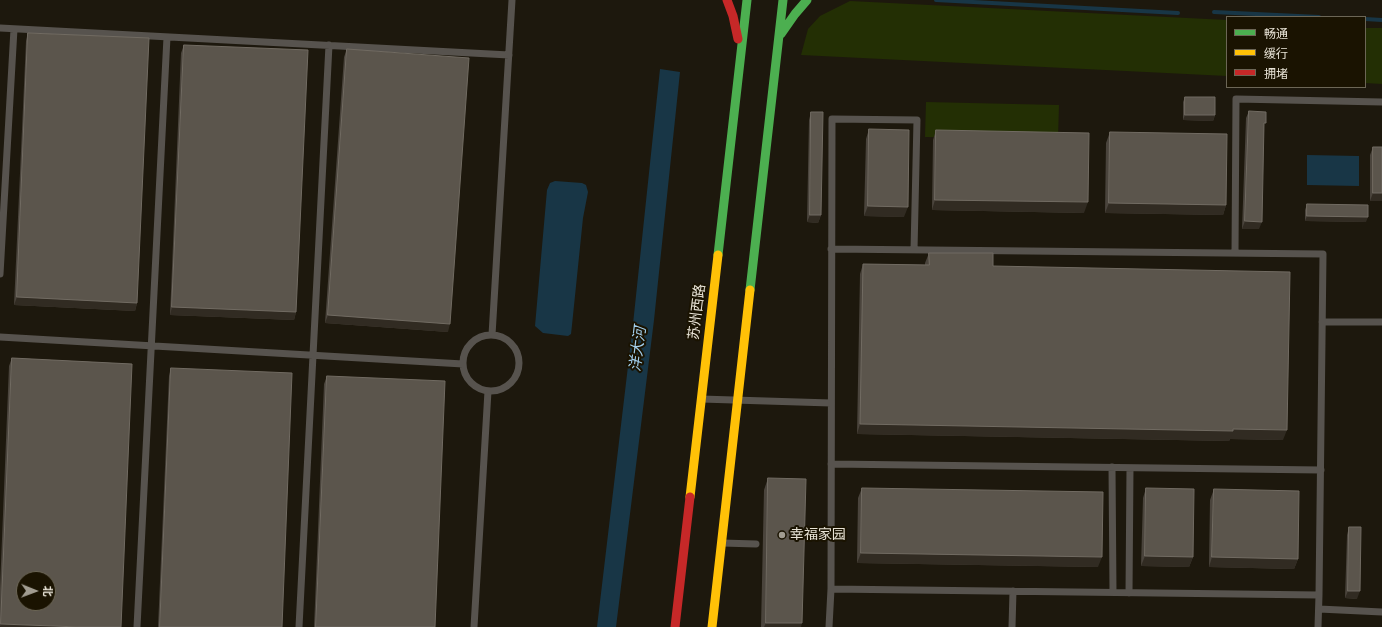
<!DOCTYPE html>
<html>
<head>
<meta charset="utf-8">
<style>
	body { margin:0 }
	#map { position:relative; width:1382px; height:627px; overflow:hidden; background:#1d180d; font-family:Raleway,"Noto Sans SC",sans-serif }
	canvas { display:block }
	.legend { position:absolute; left:1226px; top:16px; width:140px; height:72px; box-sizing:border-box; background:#1a1301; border:1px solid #6c6656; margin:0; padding:5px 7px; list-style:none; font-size:12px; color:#e8e3d6 }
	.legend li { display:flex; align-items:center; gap:8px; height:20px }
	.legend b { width:20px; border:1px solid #6c6656 }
	.north { position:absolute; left:16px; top:571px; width:40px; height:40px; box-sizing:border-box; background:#1a1301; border:1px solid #6c6656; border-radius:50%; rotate:91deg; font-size:11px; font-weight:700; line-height:16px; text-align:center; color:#e8e3d6 }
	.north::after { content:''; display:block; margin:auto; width:14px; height:18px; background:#a19c90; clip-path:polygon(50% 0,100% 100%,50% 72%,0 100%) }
</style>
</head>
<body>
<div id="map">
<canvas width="1382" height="627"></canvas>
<ul class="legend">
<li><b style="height:5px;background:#4caf50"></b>畅通</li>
<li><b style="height:5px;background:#ffc107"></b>缓行</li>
<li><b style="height:5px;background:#c62828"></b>拥堵</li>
</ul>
<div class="north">北</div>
</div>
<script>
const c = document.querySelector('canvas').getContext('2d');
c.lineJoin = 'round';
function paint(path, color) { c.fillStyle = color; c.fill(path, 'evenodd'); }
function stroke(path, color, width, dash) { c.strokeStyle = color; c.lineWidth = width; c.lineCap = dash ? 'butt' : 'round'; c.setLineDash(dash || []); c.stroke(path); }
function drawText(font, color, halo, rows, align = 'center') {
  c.font = font + ' Raleway,"Noto Sans SC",sans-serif'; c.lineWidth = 4; c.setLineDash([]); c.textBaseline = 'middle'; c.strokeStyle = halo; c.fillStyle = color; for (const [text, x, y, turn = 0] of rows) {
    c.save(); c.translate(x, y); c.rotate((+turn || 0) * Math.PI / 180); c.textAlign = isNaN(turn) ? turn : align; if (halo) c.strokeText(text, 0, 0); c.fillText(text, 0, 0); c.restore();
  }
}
paint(new Path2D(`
	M 850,1 L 1227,20 L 1227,76 L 801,55 L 808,29 L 820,16 Z
	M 1365,28 L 1382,28 L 1382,84 L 1365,83 Z
	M 926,102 L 1059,105 L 1058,139 L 925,137 Z`), '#232f04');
paint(new Path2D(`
	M 660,69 L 680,72 L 654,320 L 616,627 L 597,627 L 633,324 Z
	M 1307,155 L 1359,156 L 1359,186 L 1307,185 Z
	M 555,181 L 582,183 L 586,185 L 588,192 L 583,218 L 572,325 L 571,334 L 568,336 L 543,333 L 535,326 L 547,190 L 550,183 Z`), '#183646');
stroke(new Path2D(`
	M 936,0 L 1178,13
	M 1214,12 L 1319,17
	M 1365,19 L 1382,20`), '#183646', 4);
stroke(new Path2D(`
	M 0,28 L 509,55
	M 831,249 L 1323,254 L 1319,595 L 831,589 C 831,432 831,275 832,119 L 917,120 L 914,250
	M 1235,253 L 1236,99 L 1382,102
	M 0,274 L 14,29
	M 1322,322 L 1382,322
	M 492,335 L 512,0
	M463 363a28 28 0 1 1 56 0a28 28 0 1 1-56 0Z
	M 0,337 L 463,364
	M 701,399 L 831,403
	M 831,464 L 1321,470
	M 1112,467 L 1113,592
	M 722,543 L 756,544
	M 1129,593 L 1130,468
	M 1319,609 L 1382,612
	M 137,627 L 167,37
	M 299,627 L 329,45
	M 474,627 L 488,391
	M 829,627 L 831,589
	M 1012,627 L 1013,591
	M 1318,627 L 1319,595`), '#57534e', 7);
stroke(new Path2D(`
	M 781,34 L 795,14 L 807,0
	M 718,255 L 747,0
	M 750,290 L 783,0`), '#4caf50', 9);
stroke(new Path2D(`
	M 690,497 L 718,255
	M 712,627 L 750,290`), '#ffc107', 9);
stroke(new Path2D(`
	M 727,0 L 733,16 L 738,39
	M 675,627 L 690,497`), '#c62828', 9);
paint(new Path2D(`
	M 28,33 L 137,303 L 135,311 L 14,305 L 26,41 Z
	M 184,45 L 296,312 L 294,320 L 170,315 L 181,53 Z
	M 347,49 L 448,332 L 325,323 L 344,57 Z
	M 1185,97 L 1215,115 L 1213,121 L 1183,120 L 1183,102 Z
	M 1249,111 L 1264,126 L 1259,229 L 1242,229 L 1246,118 Z
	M 811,112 L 821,215 L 818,223 L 807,222 L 809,120 Z
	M 869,129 L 904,217 L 864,216 L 866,139 Z
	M 936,130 L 1084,213 L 932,210 L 933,140 Z
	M 1110,132 L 1226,205 L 1223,215 L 1105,213 L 1106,143 Z
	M 1373,147 L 1382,147 L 1382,201 L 1370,201 L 1370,155 Z
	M 1307,204 L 1366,222 L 1305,221 L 1305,210 Z
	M 929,253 L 993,266 L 1283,440 L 1230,439 L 1229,441 L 857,434 L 860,274 L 863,264 L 925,265 L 925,263 Z
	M 12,358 L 132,364 L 0,627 L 0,588 L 9,366 Z
	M 171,368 L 282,627 L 158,627 L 169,376 Z
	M 327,376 L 435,627 L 314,627 L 324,384 Z
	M 768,478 L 801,627 L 761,627 L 764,490 Z
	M 862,488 L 1098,567 L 857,563 L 858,498 Z
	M 1146,488 L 1193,557 L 1189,567 L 1141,566 L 1143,498 Z
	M 1214,489 L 1298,559 L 1294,569 L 1209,567 L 1210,500 Z
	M 1349,527 L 1357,599 L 1345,598 L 1347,535 Z`), '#4a443c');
paint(new Path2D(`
	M 1185,115 L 1215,115 L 1213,121 L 1183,120 Z
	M 1373,193 L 1382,193 L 1382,201 L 1370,201 Z
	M 935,200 L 1088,202 L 1084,213 L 932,210 Z
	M 1109,203 L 1226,205 L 1223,215 L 1105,213 Z
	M 868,206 L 908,207 L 904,217 L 864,216 Z
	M 810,215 L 821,215 L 818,223 L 807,222 Z
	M 1307,216 L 1368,217 L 1366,222 L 1305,221 Z
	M 1245,221 L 1262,222 L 1259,229 L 1242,229 Z
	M 17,297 L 137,303 L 135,311 L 14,305 Z
	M 172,307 L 296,312 L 294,320 L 170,315 Z
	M 328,315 L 450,324 L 448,332 L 325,323 Z
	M 860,424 L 1233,429 L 1287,430 L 1283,440 L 1230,439 L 1229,441 L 857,434 Z
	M 861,553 L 1102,557 L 1098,567 L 857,563 Z
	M 1145,556 L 1193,557 L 1189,567 L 1141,566 Z
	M 1212,557 L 1298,559 L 1294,569 L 1209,567 Z
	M 1348,591 L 1360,591 L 1357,599 L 1345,598 Z
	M 766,623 L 802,623 L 801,627 L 764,627 Z
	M 1,624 L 79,627 L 0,627 Z`), '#312b22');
const building = new Path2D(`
	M 28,33 L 149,38 L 137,303 L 17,297 Z
	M 184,45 L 308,50 L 296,312 L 172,307 Z
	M 347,49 L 469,58 L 450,324 L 328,315 Z
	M 1185,97 L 1215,97 L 1215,115 L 1185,115 Z
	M 1249,111 L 1266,112 L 1266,123 L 1264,123 L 1262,222 L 1245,221 Z
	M 811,112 L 823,112 L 821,215 L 810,215 Z
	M 869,129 L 909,130 L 908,207 L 868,206 Z
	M 936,130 L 1089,133 L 1088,202 L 935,200 Z
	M 1110,132 L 1227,134 L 1226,205 L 1109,203 Z
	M 1373,147 L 1382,147 L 1382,193 L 1373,193 Z
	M 1307,204 L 1368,205 L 1368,217 L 1307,216 Z
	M 929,253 L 993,253 L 993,266 L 1290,272 L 1287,430 L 1233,429 L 1233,431 L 860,424 L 863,264 L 929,265 Z
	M 12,358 L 132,364 L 121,627 L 79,627 L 1,624 ZM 24,579 L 48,579 L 48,603 L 24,603 Z
	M 171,368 L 292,373 L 282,627 L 160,627 Z
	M 327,376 L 445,381 L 435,627 L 316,627 Z
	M 768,478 L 806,479 L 802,623 L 766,623 Z
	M 862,488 L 1103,492 L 1102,557 L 861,553 Z
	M 1146,488 L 1194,489 L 1193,557 L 1145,556 Z
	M 1214,489 L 1299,491 L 1298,559 L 1212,557 Z
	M 1349,527 L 1361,527 L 1360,591 L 1348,591 Z`);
paint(building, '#5b554c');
stroke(building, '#716b62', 1);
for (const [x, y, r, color] of [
	[782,535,4,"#a19c90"]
]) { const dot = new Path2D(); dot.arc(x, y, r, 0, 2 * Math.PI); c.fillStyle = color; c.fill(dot); stroke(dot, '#1a1301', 1.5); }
drawText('14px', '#e8e3d6', '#1a1301', [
	["苏州西路",697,312,-83]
]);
drawText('14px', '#e8e3d6', '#1a1301', [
	["幸福家园",790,535]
], 'left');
drawText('italic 15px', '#a3d0ee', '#1a1301', [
	["洋大河",638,349,-83]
]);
</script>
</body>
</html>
